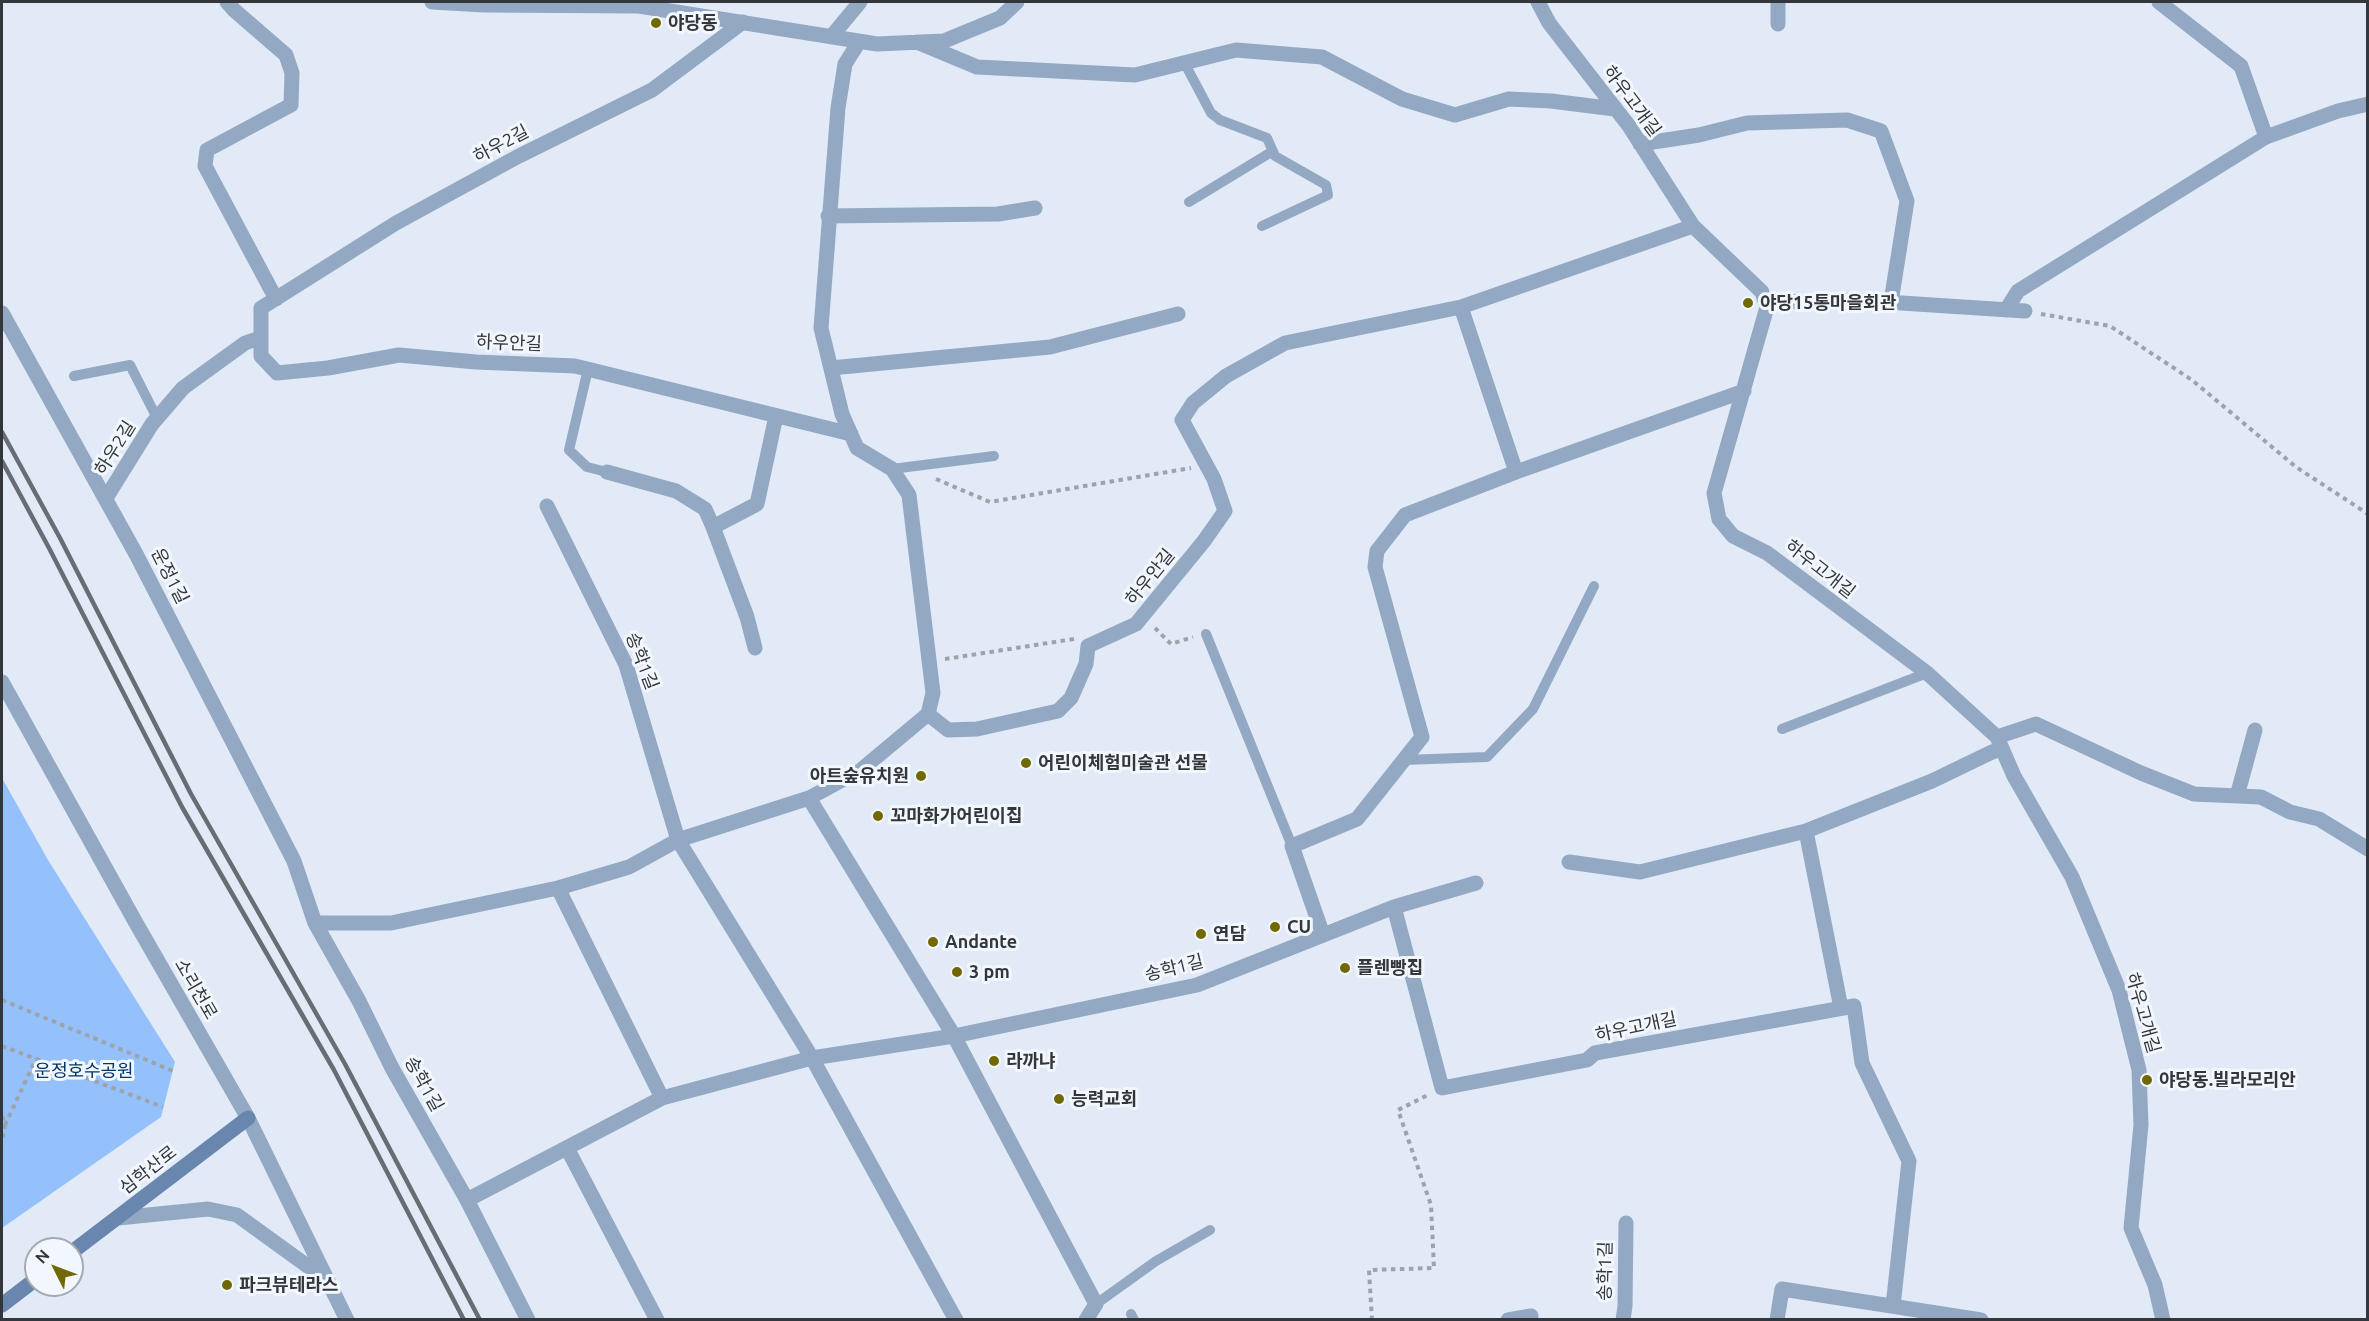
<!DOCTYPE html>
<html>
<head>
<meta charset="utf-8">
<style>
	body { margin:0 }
	#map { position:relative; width:2369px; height:1321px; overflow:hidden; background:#e1eaf6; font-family:Ubuntu,sans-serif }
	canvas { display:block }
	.frame { position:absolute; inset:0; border:3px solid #33373b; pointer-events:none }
	.north { position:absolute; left:24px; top:1237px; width:60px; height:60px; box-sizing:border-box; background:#f2f7fe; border:2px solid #a6aab0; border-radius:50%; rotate:312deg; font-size:16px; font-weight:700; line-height:24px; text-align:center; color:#33373b }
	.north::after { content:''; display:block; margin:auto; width:21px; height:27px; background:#706901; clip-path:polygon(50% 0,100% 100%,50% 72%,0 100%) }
</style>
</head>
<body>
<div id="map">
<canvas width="2369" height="1321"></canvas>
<div class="frame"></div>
<div class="north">N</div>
</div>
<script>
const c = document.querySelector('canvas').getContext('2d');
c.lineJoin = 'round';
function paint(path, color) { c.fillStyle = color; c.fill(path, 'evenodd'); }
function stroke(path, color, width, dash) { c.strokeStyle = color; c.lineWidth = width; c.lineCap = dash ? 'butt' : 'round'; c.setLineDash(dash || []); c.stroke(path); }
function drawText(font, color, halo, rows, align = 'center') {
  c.font = font + ' Ubuntu,"Noto Sans KR",sans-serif'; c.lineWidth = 6; c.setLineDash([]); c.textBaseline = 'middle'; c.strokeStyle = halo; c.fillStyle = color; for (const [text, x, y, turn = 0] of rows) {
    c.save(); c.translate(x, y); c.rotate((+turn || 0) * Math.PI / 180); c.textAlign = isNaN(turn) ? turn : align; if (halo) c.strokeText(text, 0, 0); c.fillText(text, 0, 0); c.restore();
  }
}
paint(new Path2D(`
	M 2,778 L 48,860 L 175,1062 L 161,1117 L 2,1228 Z`), '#94c1fb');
stroke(new Path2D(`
	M 2041,314 L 2110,326 L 2192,380 L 2296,467 L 2368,514
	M 936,479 L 990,502 L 1191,468
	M 1155,628 L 1171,644 L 1193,637
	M 945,659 L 1074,639
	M 2,1000 L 173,1071
	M 2,1046 L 163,1107
	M 2,1116 L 5,1125 L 2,1140
	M 5,1125 L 36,1059
	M 1372,1320 L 1369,1270 L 1434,1268 L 1431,1205 L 1398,1110 L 1428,1095`), '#9ca3ab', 4, [4.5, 4.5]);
stroke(new Path2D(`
	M 1184,62 L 1211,113 L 1220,120 L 1267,138 L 1275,156 L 1326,185 L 1328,195 L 1262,226
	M 1189,202 L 1273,151
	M 588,369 L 569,450 L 587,467 L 607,472
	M 74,376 L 130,365 L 157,418
	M 892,469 L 994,456
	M 1206,634 L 1292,846
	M 1782,729 L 1927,673
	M 1404,760 L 1487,757 L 1533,709 L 1594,586
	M 1096,1304 L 1156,1261 L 1210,1230
	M 1131,1314 L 1134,1320`), '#93a8c2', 10);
stroke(new Path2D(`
	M 227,2 L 234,10 L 286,55 L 292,73 L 291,105 L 207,150 L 205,166 L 276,299
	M 432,2 L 484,5 L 639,6 L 877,44 L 944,41 L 1000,18 L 1017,2
	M 1538,2 L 1549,23 L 1629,126 L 1693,226 L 1762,292 L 1767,307 L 1714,493 L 1719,519 L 1733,536 L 1767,553 L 1927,673 L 1997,737 L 2014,776 L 2072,877 L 2119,990 L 2139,1070 L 2141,1125 L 2131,1228 L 2155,1285 L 2163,1320
	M 2159,2 L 2241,66 L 2266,137
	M 743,22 L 652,90 L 517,157 L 396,223 L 261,308 L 261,356 L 277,373 L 328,368 L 399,355 L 476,362 L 575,366 L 851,434
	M 1778,24 L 1778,2
	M 831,37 L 860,2
	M 859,42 L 845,64 L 838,108 L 821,328 L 842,414 L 857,448 L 892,469 L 909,495 L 933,693 L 928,714 L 948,730 L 977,729 L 1058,711 L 1071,698 L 1086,664 L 1088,646 L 1136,624 L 1204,541 L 1225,511 L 1214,479 L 1182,420 L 1193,403 L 1226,376 L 1285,343 L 1461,307
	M 917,42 L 977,67 L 1135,75 L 1236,50 L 1322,57 L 1402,99 L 1455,115 L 1509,99 L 1551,101 L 1615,109
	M 1640,144 L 1699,135 L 1747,123 L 1847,120 L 1881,131 L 1907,201 L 1891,302
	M 828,216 L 998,214 L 1035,208
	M 1764,299 L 1781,302 L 1855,300 L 2025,311
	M 2006,310 L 2018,291 L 2266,137 L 2338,111 L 2368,104
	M 2,313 L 136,554 L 294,861 L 315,923 L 359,1001 L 392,1068 L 467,1200 L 528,1320
	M 831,368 L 1050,347 L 1178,314
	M 607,472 L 676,491 L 705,509 L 713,527
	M 1516,472 L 1461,307 L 1693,226
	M 106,498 L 152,424 L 183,388 L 245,343 L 260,338
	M 547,506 L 626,665 L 678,840 L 812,1058 L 956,1320
	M 755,648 L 747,617 L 713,527 L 757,504 L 776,416
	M 2,682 L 136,923 L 248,1118 L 347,1320
	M 1997,737 L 2036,724 L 2141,773 L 2194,794 L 2261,797 L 2290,812 L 2319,819 L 2368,849
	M 2237,796 L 2255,730
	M 809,798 L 954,1036 L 1096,1304 L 1086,1320
	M 1569,862 L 1640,872 L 1806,831
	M 1476,883 L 1394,907 L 1442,1088 L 1587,1060 L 1595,1053 L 1854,1006 L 1862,1063 L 1909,1161 L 1893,1306
	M 558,888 L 662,1098
	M 315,923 L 391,923 L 558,888 L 629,867 L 678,840 L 809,798 L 861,770 L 928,714
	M 1323,935 L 1292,846 L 1357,819 L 1422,737 L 1375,567 L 1377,551 L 1405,515 L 1516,472 L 1744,391
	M 1841,1008 L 1806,831 L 1932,781 L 1992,752 L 2002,749
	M 567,1148 L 657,1320
	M 467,1200 L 662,1098 L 812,1058 L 954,1036 L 1197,985 L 1394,907
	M 118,1218 L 208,1209 L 237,1215 L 324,1278
	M 1508,1320 L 1531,1316
	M 1623,1320 L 1625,1306 L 1626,1223
	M 1777,1320 L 1782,1289 L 1981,1320`), '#93a8c2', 15);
stroke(new Path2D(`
	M 72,1252 L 248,1118
	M 2,1305 L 36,1279`), '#6987ae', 15);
stroke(new Path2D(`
	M 2,432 L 60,538 L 191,794 L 345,1064 L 480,1320
	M 2,461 L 49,548 L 182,807 L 334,1070 L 464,1320`), '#676d73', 4.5);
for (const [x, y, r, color] of [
	[656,23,6,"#706901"],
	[1748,303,6,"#706901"],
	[1026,763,6,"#706901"],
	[921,776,6,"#706901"],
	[878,816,6,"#706901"],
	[1275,927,6,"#706901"],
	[1201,934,6,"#706901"],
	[933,942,6,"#706901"],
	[1345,968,6,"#706901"],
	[957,972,6,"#706901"],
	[994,1061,6,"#706901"],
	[2147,1080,6,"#706901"],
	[1059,1099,6,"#706901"],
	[227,1285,6,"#706901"]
]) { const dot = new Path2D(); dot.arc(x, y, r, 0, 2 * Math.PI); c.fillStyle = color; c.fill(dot); stroke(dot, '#f2f7fe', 2); }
drawText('bold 18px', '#33373b', '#f2f7fe', [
	["야당동",668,23],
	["야당15통마을회관",1760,303],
	["어린이체험미술관 선물",1038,763],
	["아트숲유치원",909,776,"right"],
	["꼬마화가어린이집",890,816],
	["CU",1287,927],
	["연담",1213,934],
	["Andante",945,942],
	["플렌빵집",1357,968],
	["3 pm",969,972],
	["라까냐",1006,1061],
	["야당동.빌라모리안",2159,1080],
	["능력교회",1071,1099],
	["파크뷰테라스",239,1285]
], 'left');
drawText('18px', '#33373b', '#f2f7fe', [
	["하우고개길",1632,101,53],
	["하우2길",501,144,-28],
	["하우안길",509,343,2],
	["하우2길",115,448,-58],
	["하우고개길",1820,569,38],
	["운정1길",170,576,63],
	["하우안길",1150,577,-51],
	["송학1길",642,661,69],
	["송학1길",1174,968,-14],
	["소리천로",196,989,60],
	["하우고개길",2143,1013,74],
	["하우고개길",1636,1027,-12],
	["송학1길",424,1084,61],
	["심학산로",148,1170,-38],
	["송학1길",1605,1271,-89]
]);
drawText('18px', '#033469', '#f2f7fe', [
	["운정호수공원",84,1071]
]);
</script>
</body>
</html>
